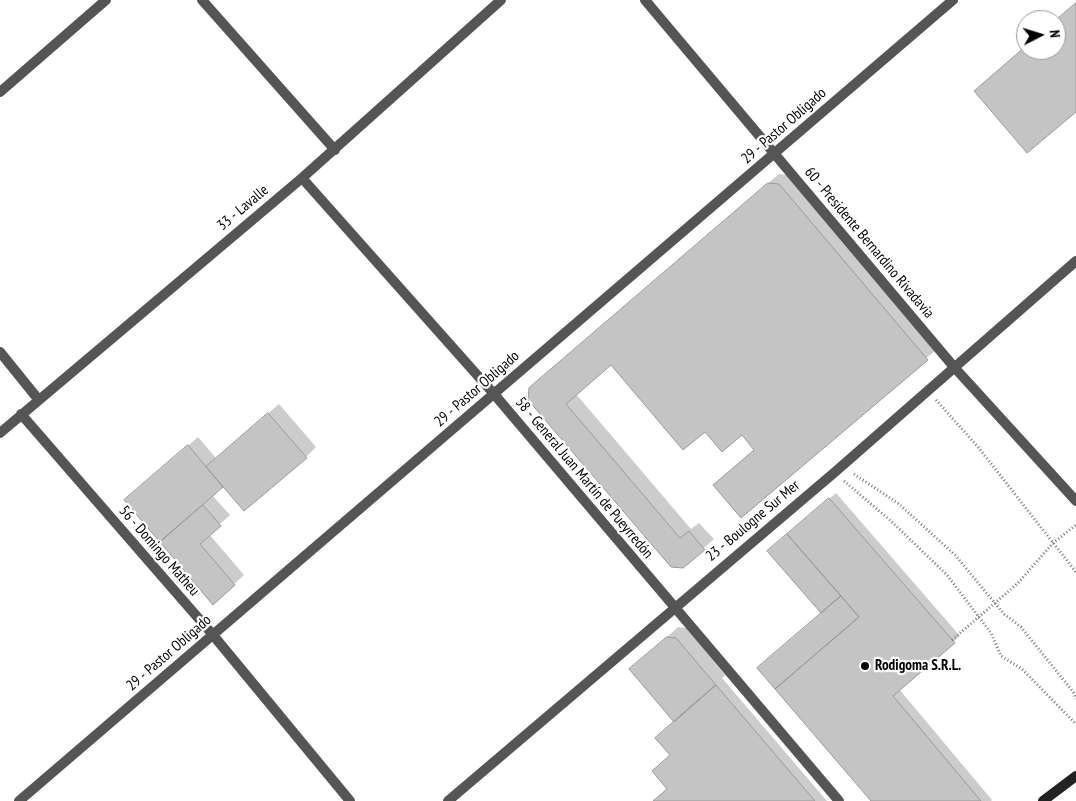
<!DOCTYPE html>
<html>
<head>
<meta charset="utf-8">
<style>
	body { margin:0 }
	#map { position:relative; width:1076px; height:801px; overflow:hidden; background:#fff; font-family:"PT Sans Narrow",sans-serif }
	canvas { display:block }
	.north { position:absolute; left:1016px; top:10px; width:50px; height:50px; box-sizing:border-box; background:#fff; border:1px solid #999; border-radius:50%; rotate:85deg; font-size:14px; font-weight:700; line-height:20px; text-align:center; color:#000 }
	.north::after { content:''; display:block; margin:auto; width:18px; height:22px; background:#000; clip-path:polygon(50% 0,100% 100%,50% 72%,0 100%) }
</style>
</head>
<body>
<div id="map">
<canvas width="1076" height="801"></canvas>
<div class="north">N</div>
</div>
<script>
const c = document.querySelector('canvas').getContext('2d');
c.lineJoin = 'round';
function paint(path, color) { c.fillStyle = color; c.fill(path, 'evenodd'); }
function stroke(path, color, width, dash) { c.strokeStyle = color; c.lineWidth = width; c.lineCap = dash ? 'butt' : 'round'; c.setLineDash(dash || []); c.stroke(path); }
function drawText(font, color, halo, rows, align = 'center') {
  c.font = font + ' "PT Sans Narrow",sans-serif'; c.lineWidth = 4.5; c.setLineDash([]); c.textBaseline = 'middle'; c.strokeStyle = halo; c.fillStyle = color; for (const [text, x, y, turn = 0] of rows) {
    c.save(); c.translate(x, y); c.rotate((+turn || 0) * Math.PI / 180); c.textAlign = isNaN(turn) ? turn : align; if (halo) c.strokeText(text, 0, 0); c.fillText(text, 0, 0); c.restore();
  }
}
paint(new Path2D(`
	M 779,174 L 789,175 L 937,349 L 742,516 L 715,485 L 755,449 L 742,434 L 705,430 L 611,363 L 576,394 L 691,529 L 699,523 L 714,539 L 683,567 L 530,389 Z
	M 279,404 L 316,447 L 306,457 L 223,485 L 212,495 L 230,515 L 209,534 L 244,575 L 213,603 L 126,500 L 198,437 L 216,458 Z
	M 836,493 L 960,636 L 899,689 L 992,800 L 991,801 L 873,801 L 822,613 L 768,551 Z
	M 678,627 L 686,628 L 725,675 L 722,678 L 827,801 L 654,801 L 668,788 L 675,721 L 641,660 Z`), '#0003');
const building = new Path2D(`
	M 1076,3 L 1076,112 L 1027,153 L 974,91 L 1026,46 L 1026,50 L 1056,50 L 1056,20 Z
	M 768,183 L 779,184 L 928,360 L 741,518 L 713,485 L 754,450 L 742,435 L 722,452 L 705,432 L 683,450 L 611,365 L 566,404 L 680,538 L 689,531 L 705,550 L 683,568 L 671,567 L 528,400 L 529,388 Z
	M 268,413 L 307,458 L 244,511 L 206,467 Z
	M 188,445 L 223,487 L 160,542 L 124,500 Z
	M 829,498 L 955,643 L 893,696 L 981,801 L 871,801 L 775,689 L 859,617 L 787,534 Z
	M 203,505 L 221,526 L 200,544 L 235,585 L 213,605 L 160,542 Z
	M 787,534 L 841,596 L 821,613 L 767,551 Z
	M 841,596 L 859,617 L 775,689 L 757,668 Z
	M 667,637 L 676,638 L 716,685 L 674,722 L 629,669 Z
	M 716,685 L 815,801 L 653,801 L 667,789 L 652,771 L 670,755 L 655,738 Z`);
paint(building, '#c4c4c4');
stroke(building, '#999', 1);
stroke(new Path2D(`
	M 936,400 L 978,447 L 1076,572
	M 854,474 L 899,504 L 955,555 L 1004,614 L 1021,627 L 1074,693 L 1076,699
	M 844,481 L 891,521 L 947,575 L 991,633 L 1001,656 L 1022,669 L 1076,724
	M 952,640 L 1018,583 L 1053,543 L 1076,525`), '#777', 3, [1, 2.5]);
stroke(new Path2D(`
	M 202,0 L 335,150
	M 645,0 L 954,367 L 1076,501
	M 0,92 L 106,0
	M 302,178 L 494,394 L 839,801
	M 0,352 L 38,399
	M 21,414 L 213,635 L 350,801
	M 0,433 L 302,178 L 501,0
	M 19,801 L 953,0
	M 448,801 L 835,472 L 1076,261`), '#555', 10);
stroke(new Path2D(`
	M 1043,801 L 1076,776`), '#222', 10);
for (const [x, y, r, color] of [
	[865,666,5,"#000"]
]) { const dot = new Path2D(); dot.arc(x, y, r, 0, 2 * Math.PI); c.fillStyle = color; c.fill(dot); stroke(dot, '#fff', 2); }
drawText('15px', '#000', '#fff', [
	["29 - Pastor Obligado",784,126,-41],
	["33 - Lavalle",243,208,-40],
	["60 - Presidente Bernardino Rivadavia",869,243,50],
	["29 - Pastor Obligado",477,389,-41],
	["58 - General Juan Martín de Pueyrredón",584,478,50],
	["23 - Boulogne Sur Mer",753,521,-40],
	["56 - Domingo Matheu",159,551,49],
	["29 - Pastor Obligado",169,653,-41]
]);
drawText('bold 15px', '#000', '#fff', [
	["Rodigoma S.R.L.",875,666]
], 'left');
</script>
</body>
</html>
